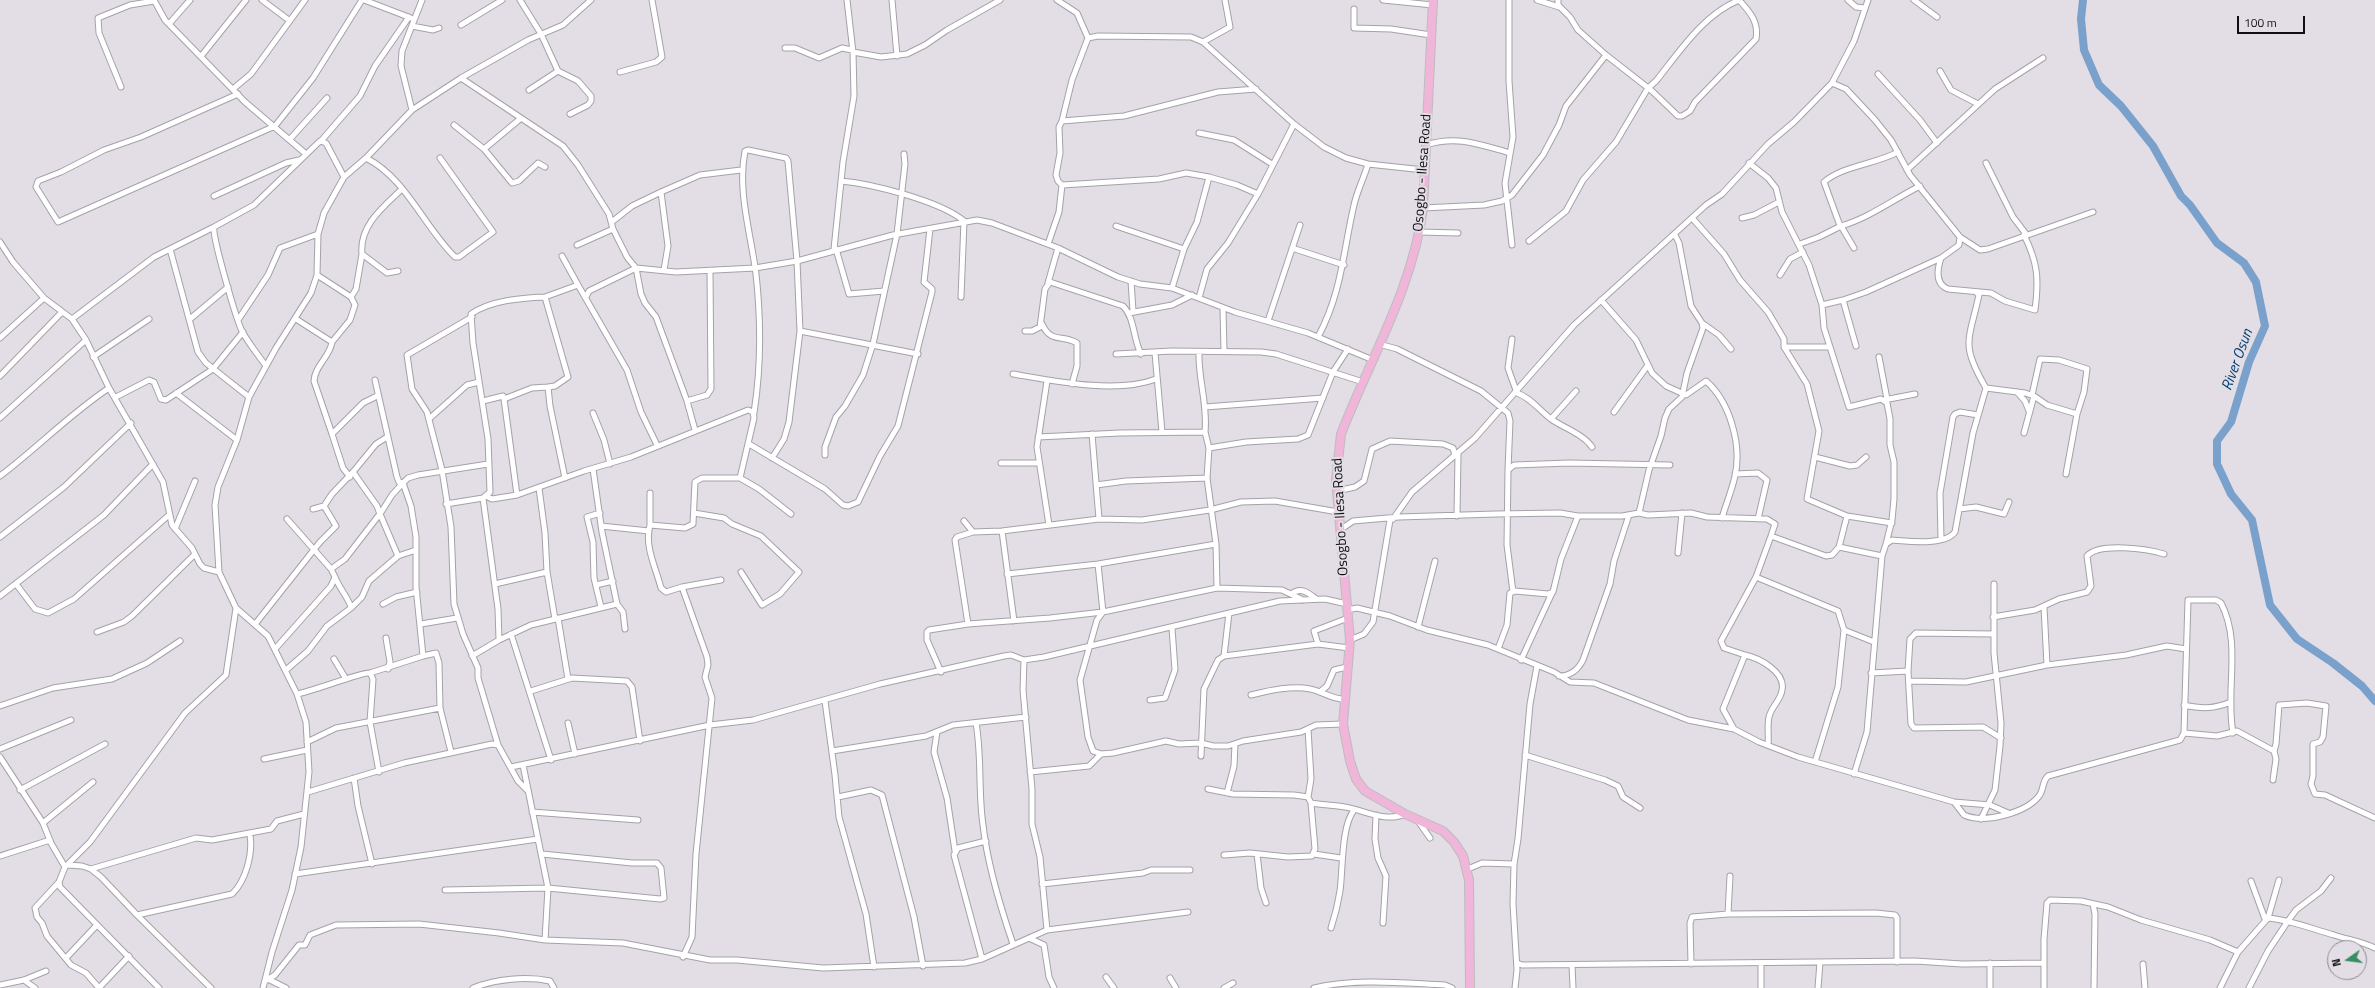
<!DOCTYPE html>
<html>
<head>
<meta charset="utf-8">
<style>
	body { margin:0 }
	#map { position:relative; width:2375px; height:988px; overflow:hidden; background:#e3dee6; font-family:"Titillium Web",sans-serif }
	canvas { display:block }
	.north { position:absolute; left:2327px; top:940px; width:40px; height:40px; box-sizing:border-box; background:#e3dee6; border:1px solid #8f8b91; border-radius:50%; rotate:256deg; font-size:11px; font-weight:700; line-height:16px; text-align:center; color:#110f12 }
	.north::after { content:''; display:block; margin:auto; width:14px; height:18px; background:#388e62; clip-path:polygon(50% 0,100% 100%,50% 72%,0 100%) }
	.scale { position:absolute; left:2237px; top:16px; width:68px; height:18px; box-sizing:border-box; border:2px solid #110f12; border-top:0; padding-left:5px; font-size:12px; line-height:14px; white-space:nowrap; color:#110f12; -webkit-text-stroke:3px #e3dee6; paint-order:stroke }
</style>
</head>
<body>
<div id="map">
<canvas width="2375" height="988"></canvas>
<div class="north">N</div>
<div class="scale">100 m</div>
</div>
<script>
const c = document.querySelector('canvas').getContext('2d');
c.lineJoin = 'round';
function stroke(path, color, width, dash) { c.strokeStyle = color; c.lineWidth = width; c.lineCap = dash ? 'butt' : 'round'; c.setLineDash(dash || []); c.stroke(path); }
function drawText(font, color, halo, rows, align = 'center') {
  c.font = font + ' "Titillium Web",sans-serif'; c.lineWidth = 4; c.setLineDash([]); c.textBaseline = 'middle'; c.strokeStyle = halo; c.fillStyle = color; for (const [text, x, y, turn = 0] of rows) {
    c.save(); c.translate(x, y); c.rotate((+turn || 0) * Math.PI / 180); c.textAlign = isNaN(turn) ? turn : align; if (halo) c.strokeText(text, 0, 0); c.fillText(text, 0, 0); c.restore();
  }
}
stroke(new Path2D(`
	M 2083,0 L 2081,19 L 2084,50 L 2099,85 L 2121,106 L 2153,146 L 2181,196 L 2190,205 L 2217,243 L 2244,263 L 2256,282 L 2265,326 L 2249,362 L 2231,422 L 2217,441 L 2217,464 L 2231,494 L 2252,520 L 2270,605 L 2297,639 L 2333,663 L 2362,686 L 2375,701`), '#7aa1cb', 8);
const street = new Path2D(`
	M 154,0 L 165,20 L 245,102 L 306,154
	M 262,0 L 290,21
	M 364,0 L 411,18
	M 520,0 L 541,34 L 558,71 L 578,81 L 591,96 L 591,101 L 588,105 L 570,114
	M 892,0 L 897,56
	M 1057,0 L 1077,13 L 1088,38
	M 1383,0 L 1433,5
	M 1509,0 L 1509,81 L 1513,137 L 1505,183 L 1512,245
	M 1537,0 L 1559,7
	M 1558,0 L 1558,5 L 1570,17 L 1578,30 L 1606,55 L 1652,91 L 1678,116 L 1682,116 L 1690,111 L 1695,102 L 1756,39 C 1759,22 1750,12 1739,0
	M 1848,0 L 1856,7 L 1864,8
	M 1914,0 L 1937,17
	M 1354,9 L 1354,28 L 1391,29 L 1431,35
	M 169,24 L 190,0
	M 461,25 L 502,0
	M 412,26 L 433,30 L 439,28
	M 1203,42 L 1230,27 L 1225,0
	M 785,48 L 795,48 L 819,58 L 842,48 L 852,50
	M 853,52 L 881,57 L 907,54 L 925,45 L 947,30 L 1000,0
	M 202,55 L 246,0
	M 1940,71 L 1951,90 L 1978,104
	M 620,72 L 656,62 L 662,57 L 652,0
	M 1878,74 L 1920,120 L 1937,143
	M 461,78 L 563,146 L 578,165 L 609,214 L 613,229
	M 1832,83 L 1846,89 L 1875,120 L 1891,140 L 1910,175 L 1960,237 L 1980,250 L 1988,249 L 2093,212
	M 121,87 L 99,33 L 98,18 L 130,5 L 154,1
	M 233,89 L 251,74 L 305,0
	M 529,90 L 558,71
	M 238,94 L 141,137 L 104,150 L 61,172 L 38,181 L 36,187 L 58,222 L 275,126 L 313,78 L 362,0
	M 412,110 L 401,66 L 402,51 L 422,0
	M 1062,121 L 1072,80 L 1088,38 L 1098,36 L 1191,37 L 1203,42 L 1294,124 L 1324,147 L 1346,158 L 1368,164 L 1424,170
	M 454,125 L 484,149 L 520,119
	M 1199,133 L 1234,140 L 1272,164
	M 290,139 L 327,98
	M 321,141 L 360,96 L 375,66 L 409,17
	M 1425,145 C 1458,135 1478,144 1510,153
	M 484,149 L 512,183 L 519,181 L 538,163 L 545,167
	M 1898,152 C 1876,164 1842,166 1824,182 L 1839,223 L 1841,226 C 1869,218 1894,199 1920,186
	M 366,158 C 406,178 424,227 455,257 L 459,257 L 493,232 L 440,158
	M 1749,163 L 1768,178 L 1776,188 L 1782,212 L 1809,265 L 1822,305 L 1843,300 L 1856,346
	M 1986,163 L 2013,217 L 2026,234
	M 1907,170 L 1995,89 L 2043,58
	M 1209,177 L 1237,185 L 1258,194
	M 841,181 C 873,184 940,201 964,221 L 961,297
	M 1062,185 L 1159,179 L 1186,173 L 1209,177 L 1197,222 L 1184,249 L 1172,288
	M 214,196 L 286,163 L 299,160
	M 1423,208 L 1484,205 L 1502,201 L 1512,195 L 1543,155 L 1559,125 L 1566,106 L 1606,55
	M 1742,218 L 1754,215 L 1779,202
	M 1693,219 L 1724,254 L 1740,280 L 1768,312 L 1784,339 L 1784,347 L 1807,384 L 1819,431 L 1807,499 L 1847,516 L 1892,523
	M 613,221 L 632,206 L 661,192
	M 1116,226 L 1184,249
	M 1420,232 L 1458,233
	M 1960,237 L 1959,245 L 1941,258 C 1937,270 1935,284 1948,289 L 1991,293 L 2005,301 L 2035,310 C 2039,279 2038,263 2024,235
	M 1529,241 L 1566,211 L 1583,180 L 1616,142 L 1648,88 L 1656,81 C 1680,51 1703,15 1739,0
	M 0,242 L 13,262 L 44,298 L 72,319 L 86,340 L 109,388
	M 1048,244 L 1059,212 L 1062,185 L 1058,181 L 1056,175 L 1060,153 L 1059,127 L 1062,121 L 1124,116 L 1218,92 L 1256,89
	M 1800,244 L 1819,237 L 1841,226 L 1854,248
	M 577,245 L 613,229 L 627,257 L 636,268 L 676,272 L 755,268 L 797,261 L 893,235 L 977,220 L 992,223 L 1058,248 L 1118,277 L 1140,284 L 1172,288 L 1235,312 L 1308,333 L 1373,360
	M 1292,248 L 1344,265
	M 170,249 L 198,352 L 206,363 L 249,397
	M 834,249 L 843,162 L 854,96 L 853,52 L 847,0
	M 836,249 L 849,294 L 884,291
	M 362,254 C 359,226 383,207 402,189
	M 562,256 L 578,285
	M 664,270 L 668,246 L 661,192 L 700,175 L 741,170
	M 317,275 L 351,297
	M 1780,275 L 1790,259 L 1803,252
	M 1131,281 L 1133,311
	M 1048,283 L 1058,248
	M 1976,292 L 1979,295 C 1969,341 1960,344 1986,388
	M 586,297 L 589,291 L 636,268 L 641,294 L 645,303 L 656,317 L 687,401
	M 1199,298 L 1207,269 L 1228,243 L 1258,194 L 1294,124
	M 1601,300 L 1636,340 L 1652,373 L 1666,386 L 1686,395 L 1706,381 C 1730,402 1742,445 1735,476 C 1732,490 1726,504 1722,518
	M 1843,300 L 1866,292 L 1941,258
	M 1822,305 L 1824,328 L 1849,407 L 1881,399 L 1887,403 L 1890,419 L 1890,445 L 1894,462 L 1894,499 L 1892,520 L 1886,544
	M 1223,308 L 1224,351
	M 1129,313 L 1172,305 L 1192,295
	M 472,317 L 407,355 L 412,389 L 427,412 L 442,470 L 451,527 L 454,604 L 463,634 L 478,668 L 478,678 L 498,745
	M 72,319 L 154,257 L 214,227
	M 190,319 L 228,287
	M 296,319 L 332,342 C 330,357 315,365 314,381 L 332,434
	M 238,320 L 268,275 L 280,248 L 318,234
	M 1268,321 L 1300,225
	M 1702,323 L 1719,335 L 1731,349
	M 1042,324 C 1051,344 1062,334 1077,343 L 1077,366 L 1072,384
	M 800,331 L 918,354
	M 1025,331 L 1032,331 L 1040,327 L 1045,289 L 1050,282 L 1123,306 C 1135,318 1133,339 1141,354
	M 1318,337 C 1342,292 1343,252 1354,205 C 1357,191 1364,178 1368,164
	M 0,338 L 44,298
	M 1512,339 L 1508,368 L 1517,393 C 1530,397 1540,411 1551,419 C 1564,428 1583,434 1592,447
	M 332,342 L 350,320 L 355,305 L 351,297 L 356,289 L 362,254 L 387,273 L 398,271
	M 1379,344 L 1397,349 L 1481,391 L 1508,413 L 1510,421 L 1508,470
	M 1784,347 L 1829,347
	M 1199,352 C 1198,379 1208,405 1205,432
	M 1155,353 L 1162,432
	M 1116,354 L 1172,351 L 1261,352 L 1276,354 L 1363,382
	M 93,357 L 149,319
	M 1879,357 L 1887,399
	M 266,366 C 258,355 250,345 243,333 C 237,323 212,236 214,227 L 254,205 L 320,141 L 326,143 L 344,177
	M 1013,374 C 1054,381 1117,394 1156,379
	M 0,376 L 62,312
	M 1047,381 L 1037,447 L 1049,525
	M 548,387 L 555,386 L 568,377 L 545,297 L 578,285 L 627,370 L 641,412 L 657,445
	M 2017,392 L 2025,401 L 2029,411
	M 176,393 L 237,440
	M 2032,395 L 2040,359 L 2059,360 L 2087,369 L 2084,392 L 2077,414 L 2047,405 L 2034,396
	M 116,397 L 149,380 L 154,382 L 161,399 L 166,400 L 213,369 L 243,332
	M 504,399 L 532,388 L 548,387 L 550,406 L 565,478
	M 1884,400 L 1915,394
	M 483,401 L 503,396 L 504,399 L 517,495
	M 1205,407 L 1323,398
	M 1614,412 L 1648,365
	M 593,413 L 604,440 L 610,464
	M 754,413 C 761,368 761,319 756,274 C 751,234 737,191 745,151 L 748,150 L 786,158 L 788,161 L 797,261 L 800,331 L 789,422 L 784,439 L 772,458
	M 0,418 L 86,340
	M 429,419 L 467,385 L 479,382
	M 1551,419 L 1576,391
	M 695,430 L 687,401 L 707,395 L 711,389 L 710,271
	M 1092,434 L 1099,519
	M 1038,437 L 1120,433 L 1205,432 L 1209,448 L 1207,478 L 1216,544 L 1217,588
	M 749,444 L 825,489 L 843,505 L 848,506 L 858,502 L 880,456 L 898,426 L 932,292 L 932,289 L 924,282 L 930,229
	M 1209,448 L 1246,442 L 1298,439 L 1308,435 L 1333,372 L 1348,349
	M 825,455 L 825,447 L 836,417 L 845,406 L 863,375 L 873,344 L 897,234 L 905,164 L 904,154
	M 1815,457 L 1850,466 L 1857,465 L 1866,457
	M 1001,463 L 1038,463
	M 593,469 L 602,532 L 617,604
	M 353,472 L 376,444 L 387,437
	M 1735,474 L 1758,473 L 1767,480 L 1758,519
	M 2066,474 L 2077,414
	M 0,476 C 37,448 70,414 109,388 L 163,482 L 172,525 L 192,548 L 200,564 L 204,568 L 219,572
	M 350,477 L 343,468 L 332,434 L 363,403 L 377,396
	M 1096,485 L 1126,481 L 1207,478
	M 539,488 L 545,533 L 547,572 L 555,619
	M 1337,491 L 1355,487 L 1364,481 L 1372,449 L 1390,441 L 1443,444 L 1453,448 L 1455,455
	M 486,496 L 492,499 L 517,495 L 584,471 L 631,457 L 748,410 L 753,412 L 754,418 L 740,478 L 759,489 L 791,514
	M 483,498 L 498,609 L 499,640
	M 446,504 L 483,498 L 490,492 L 488,439 L 473,343 L 471,314 C 491,300 522,298 545,297
	M 313,509 L 324,506 L 332,494 L 353,472 L 377,506 L 380,514 L 392,495 L 403,483 L 399,482 L 397,477 L 375,380
	M 1959,509 L 1976,507 L 2004,514 L 2009,502
	M 600,513 L 587,517 L 593,542 L 594,578 L 601,607
	M 694,513 L 724,518 L 732,524 L 761,536 L 799,572 L 780,594 L 762,605 L 741,572
	M 1639,513 L 1648,515 L 1691,513 L 1707,517 L 1767,519 L 1775,524 L 1771,536 L 1826,556 L 1832,555 L 1839,547 L 1882,556 L 1886,544 L 1892,540 C 1907,541 1945,546 1955,532 L 1973,433 L 1986,388 L 2025,393 L 2034,396 L 2024,433
	M 1457,516 L 1458,454
	M 287,519 L 331,569
	M 1393,519 L 1412,492 L 1475,438 L 1574,325 L 1706,205 L 1722,194 L 1768,144 L 1794,122 L 1832,83 L 1854,41 L 1868,0
	M 964,521 L 973,532 L 1002,531 L 1099,519 L 1142,520 L 1210,510 L 1241,502 L 1275,501 L 1338,512
	M 650,525 L 650,493
	M 601,526 L 649,531
	M 175,529 L 195,481
	M 1340,530 L 1353,521 L 1399,517 L 1496,514 L 1560,513 L 1578,516
	M 1002,531 L 1014,621
	M 0,537 L 64,487 L 131,423
	M 1941,539 L 1940,493 L 1953,417 L 1955,414 L 1960,412 L 1978,415
	M 1839,547 L 1847,516
	M 1678,553 L 1682,513
	M 1098,564 L 1103,612 L 1097,620 L 1080,680 L 1088,737 L 1093,751 L 1101,754 L 1113,753 L 1166,741 L 1179,744 L 1201,743 L 1213,746 L 1228,746 L 1243,741 L 1301,732 L 1316,725 L 1343,724
	M 1007,574 L 1098,564 L 1216,544
	M 1756,577 L 1838,611 L 1844,630 L 1874,642
	M 16,584 L 35,609 L 48,613 L 74,599 L 169,515
	M 495,584 L 547,572
	M 596,585 L 613,581
	M 682,587 L 721,580
	M 1513,592 L 1507,545 L 1508,470 L 1514,465 L 1569,463 L 1670,465
	M 1291,594 C 1301,587 1307,592 1315,598
	M 0,596 L 104,515 L 153,464
	M 383,604 L 396,597 L 417,592
	M 2044,607 L 2047,665
	M 351,608 L 362,597 L 369,581 L 398,556
	M 1347,610 L 1357,608 L 1390,616 L 1427,630 L 1488,645 L 1554,672 L 1570,682 L 1594,683 L 1688,720 L 1734,729 L 1759,742 L 1798,757 L 1954,802 L 1964,815 C 1984,824 2026,813 2039,796 C 2044,790 2042,781 2048,776 L 2180,740 L 2184,733 L 2188,600 L 2216,600 L 2221,603 C 2242,643 2225,690 2233,733
	M 1993,617 L 2035,610 L 2059,599 L 2087,592 L 2091,586 L 2087,556 C 2099,542 2148,549 2164,554
	M 558,618 L 568,679
	M 256,623 L 320,542 L 336,526 L 324,506
	M 421,624 L 457,618
	M 968,624 L 1050,618 L 1103,612 L 1217,588 L 1282,590 L 1303,600
	M 1418,627 L 1435,561
	M 97,632 L 124,622 L 132,616 L 194,555
	M 511,634 L 551,760
	M 386,638 L 390,662 L 388,669
	M 1350,640 L 1364,634 L 1373,622 L 1390,520
	M 1318,644 L 1314,631 L 1348,618
	M 275,649 L 331,586 L 335,577 L 331,569 L 345,559 L 379,515 L 380,514 L 398,556 L 416,550
	M 1498,649 L 1507,625 L 1510,593 L 1515,591 L 1548,594 L 1553,592 L 1561,559 L 1578,516 L 1622,516 L 1639,513 L 1649,470 L 1661,436 L 1665,418 L 1669,409 L 1682,397 L 1687,373 L 1703,328 L 1702,323 L 1691,306 L 1679,243 L 1675,235
	M 1745,655 C 1759,658 1786,672 1782,690 C 1781,700 1771,707 1769,717 C 1767,726 1769,736 1768,745
	M 472,656 L 499,640 L 531,625 L 617,604 L 623,612 L 625,629
	M 1224,656 L 1229,613
	M 334,659 L 346,679
	M 1024,660 L 1023,690 L 1032,789 L 1032,824 L 1040,857 L 1047,930
	M 1521,660 L 1552,593
	M 286,670 L 308,651 L 327,626 L 351,608 C 351,602 338,586 335,577
	M 1908,671 L 1911,724 L 1914,728 L 1983,727 L 2001,738
	M 941,672 L 927,640 L 927,632 L 929,630 L 968,624 L 955,540 L 957,537 L 973,532
	M 370,673 L 423,656
	M 1871,673 L 1908,671 L 1910,639 L 1916,633 L 1994,634
	M 1559,676 C 1571,676 1578,670 1583,660 L 1610,584 L 1614,561 L 1629,515
	M 1909,681 L 1966,682 L 2047,665 L 2126,655 L 2167,646 L 2186,649
	M 531,691 L 572,678 L 627,681 L 632,687 L 640,741
	M 1321,691 L 1327,686 L 1334,670 L 1347,667
	M 297,694 C 310,692 365,671 370,673 L 373,679 L 370,722 L 379,772
	M 1251,695 C 1268,691 1292,685 1310,689 C 1322,691 1333,700 1345,699
	M 1150,700 L 1165,698 L 1175,670 L 1172,628
	M 825,701 L 835,775 L 839,817 L 866,914 L 874,967
	M 2184,705 C 2202,709 2214,709 2231,702
	M 0,706 L 53,688 L 112,679 L 147,663 L 180,641
	M 568,723 L 575,754
	M 976,723 C 982,757 978,791 983,825 C 987,861 1001,909 1013,944
	M 1308,729 L 1311,779 L 1308,797
	M 1734,729 L 1723,709 L 1745,655 L 1724,648 L 1721,641 L 1756,577 L 1771,536
	M 937,732 L 934,752 L 947,798 L 955,851
	M 2184,733 L 2217,736 L 2237,731 L 2274,751 L 2276,759 L 2273,780
	M 307,742 L 336,728 L 440,708
	M 0,749 L 71,720
	M 832,751 L 926,736 L 953,725 L 1026,717
	M 2274,751 L 2276,744 L 2279,705 L 2307,703 L 2326,706 L 2323,737 L 2320,742 L 2313,744 L 2313,776 L 2311,784 L 2315,794 L 2325,795 L 2375,818
	M 451,752 L 440,708 L 439,663 L 436,653 L 423,656 L 416,587 L 416,537 L 411,506 L 403,483 L 408,478 L 418,475 L 488,464
	M 1525,755 L 1605,780 L 1618,786 L 1623,797 L 1640,808
	M 1201,756 L 1204,689 L 1218,660 L 1224,656 L 1318,644 L 1349,648
	M 0,757 L 43,823 L 51,843 L 65,867
	M 264,759 L 307,750
	M 1815,762 L 1838,687 L 1844,630
	M 523,765 L 548,888 L 545,940
	M 511,767 L 710,725 L 753,720 L 880,684 L 1004,656 L 1011,655 L 1024,660 L 1044,657 L 1280,601 L 1325,599 L 1347,604
	M 1030,772 L 1089,766 L 1101,754
	M 1854,774 L 1867,732 L 1882,556
	M 354,778 L 358,806 L 372,864
	M 1208,789 L 1233,794 L 1294,795 L 1308,797 L 1311,803 L 1315,849 L 1312,856 L 1288,857 L 1250,853 L 1224,855
	M 20,790 L 105,744
	M 308,792 L 404,763 L 492,744 L 498,745 L 518,781 L 527,790
	M 1227,793 L 1234,766 L 1235,744
	M 838,797 L 871,790 L 882,795 L 914,917 L 923,966
	M 1954,802 L 1990,805 L 2008,813
	M 1311,803 C 1323,805 1334,805 1345,807 C 1364,810 1386,823 1405,814
	M 532,812 L 638,820
	M 1376,815 L 1375,839 L 1378,858 L 1386,876 L 1383,923
	M 1981,819 L 1995,790 L 2000,746 L 2001,723 L 1994,653 L 1994,584
	M 1418,821 L 1430,838
	M 43,823 L 93,782
	M 1257,854 L 1261,888 L 1266,903
	M 1314,854 L 1341,858
	M 0,856 L 50,840
	M 68,865 L 82,866 L 91,869 L 101,877 L 137,915 L 211,988
	M 91,869 L 196,838 L 212,840 L 271,829 L 277,821 L 304,814
	M 1468,869 L 1482,863 L 1514,864
	M 295,874 L 538,839
	M 2251,881 L 2265,919
	M 59,882 L 60,887 L 159,988
	M 1042,884 L 1143,873 L 1151,870 L 1190,870
	M 445,890 L 548,888 L 660,899 L 664,898 L 661,868 L 657,863 L 632,863 L 542,854
	M 2093,904 L 2095,914 L 2094,988
	M 1728,914 L 1730,876
	M 137,915 L 232,894 C 246,881 253,853 250,835
	M 2268,918 L 2279,880
	M 1331,928 C 1335,916 1338,904 1340,891 C 1343,869 1341,827 1354,810
	M 1029,938 L 1044,945 L 1049,977 L 1054,988
	M 683,957 L 692,937 L 696,854 L 712,698 L 705,677 L 708,665 L 707,657 L 682,587 L 666,592 L 661,588 C 656,568 644,546 650,525 L 685,528 L 693,524 L 695,482 L 702,478 L 740,478
	M 66,958 L 96,926
	M 982,959 L 954,855 L 958,848 L 986,841
	M 1517,963 L 1522,965 L 1915,961 L 1962,964 L 2044,963
	M 1691,964 L 1690,923 L 1692,917 L 1728,914 L 1876,913 L 1895,915 L 1897,918 L 1897,962
	M 1761,964 L 1761,988
	M 2143,964 L 2145,988
	M 1572,965 L 1573,988
	M 1106,977 L 1114,988
	M 1170,978 L 1176,988
	M 24,980 L 35,988
	M 270,980 L 286,988
	M 265,981 L 275,975 L 299,945 L 305,945 L 310,935 L 336,925 L 419,924 L 499,933 L 545,940 L 623,943 L 710,960 L 737,960 L 823,968 L 965,963 L 982,959 L 1047,930 L 1188,912
	M 0,985 L 24,980 L 46,971
	M 99,988 L 86,973 L 71,965 L 47,936 L 42,923 L 37,917 L 35,908 L 59,882 L 65,867 L 90,842 L 185,713 L 226,675 L 236,608
	M 99,988 L 129,956
	M 263,988 L 272,952 L 292,890 L 301,847 L 309,772 L 306,722 L 297,694 L 268,636 L 236,608 L 219,572 L 215,505 L 218,487 L 237,440 L 249,397 L 276,348 L 311,293 L 317,275 L 318,234 L 324,213 L 344,177 L 366,158 L 412,110 L 461,78 L 528,40 L 563,25 L 591,0
	M 473,988 C 496,979 526,976 550,981 L 554,988
	M 1224,988 L 1233,983
	M 1314,988 C 1357,978 1401,983 1445,985 L 1452,988
	M 1515,988 L 1517,970 L 1513,904 L 1514,864 L 1518,839 L 1530,704 L 1537,666
	M 1818,988 L 1820,962
	M 1990,988 L 1990,963
	M 2044,988 L 2044,939 L 2047,903 L 2050,900 L 2081,901 L 2108,907 L 2141,920 L 2210,940 L 2238,952
	M 2220,988 L 2238,952 L 2268,918 C 2291,920 2312,929 2334,935 C 2349,940 2360,941 2375,948
	M 2249,988 L 2268,951 L 2288,921 L 2296,910 L 2321,891 L 2331,878`);
const primary = new Path2D(`
	M 1433,0 L 1423,208 C 1413,288 1370,359 1341,434 L 1336,480 L 1350,640 L 1343,724 L 1350,761 L 1356,779 L 1365,791 L 1405,814 L 1443,831 L 1454,842 L 1463,856 L 1469,880 L 1470,988`);
stroke(street, '#a6a1a9', 7);
stroke(primary, '#bcbcbd', 10);
stroke(street, '#fff', 5);
stroke(primary, '#efb6d9', 8);
drawText('14px', '#110f12', '#e3dee6', [
	["Osogbo - Ilesa Road",1423,173,-86],
	["Osogbo - Ilesa Road",1341,517,-93]
]);
drawText('italic 15px', '#003e71', '#e3dee6', [
	["River Osun",2238,360,-70]
]);
</script>
</body>
</html>
